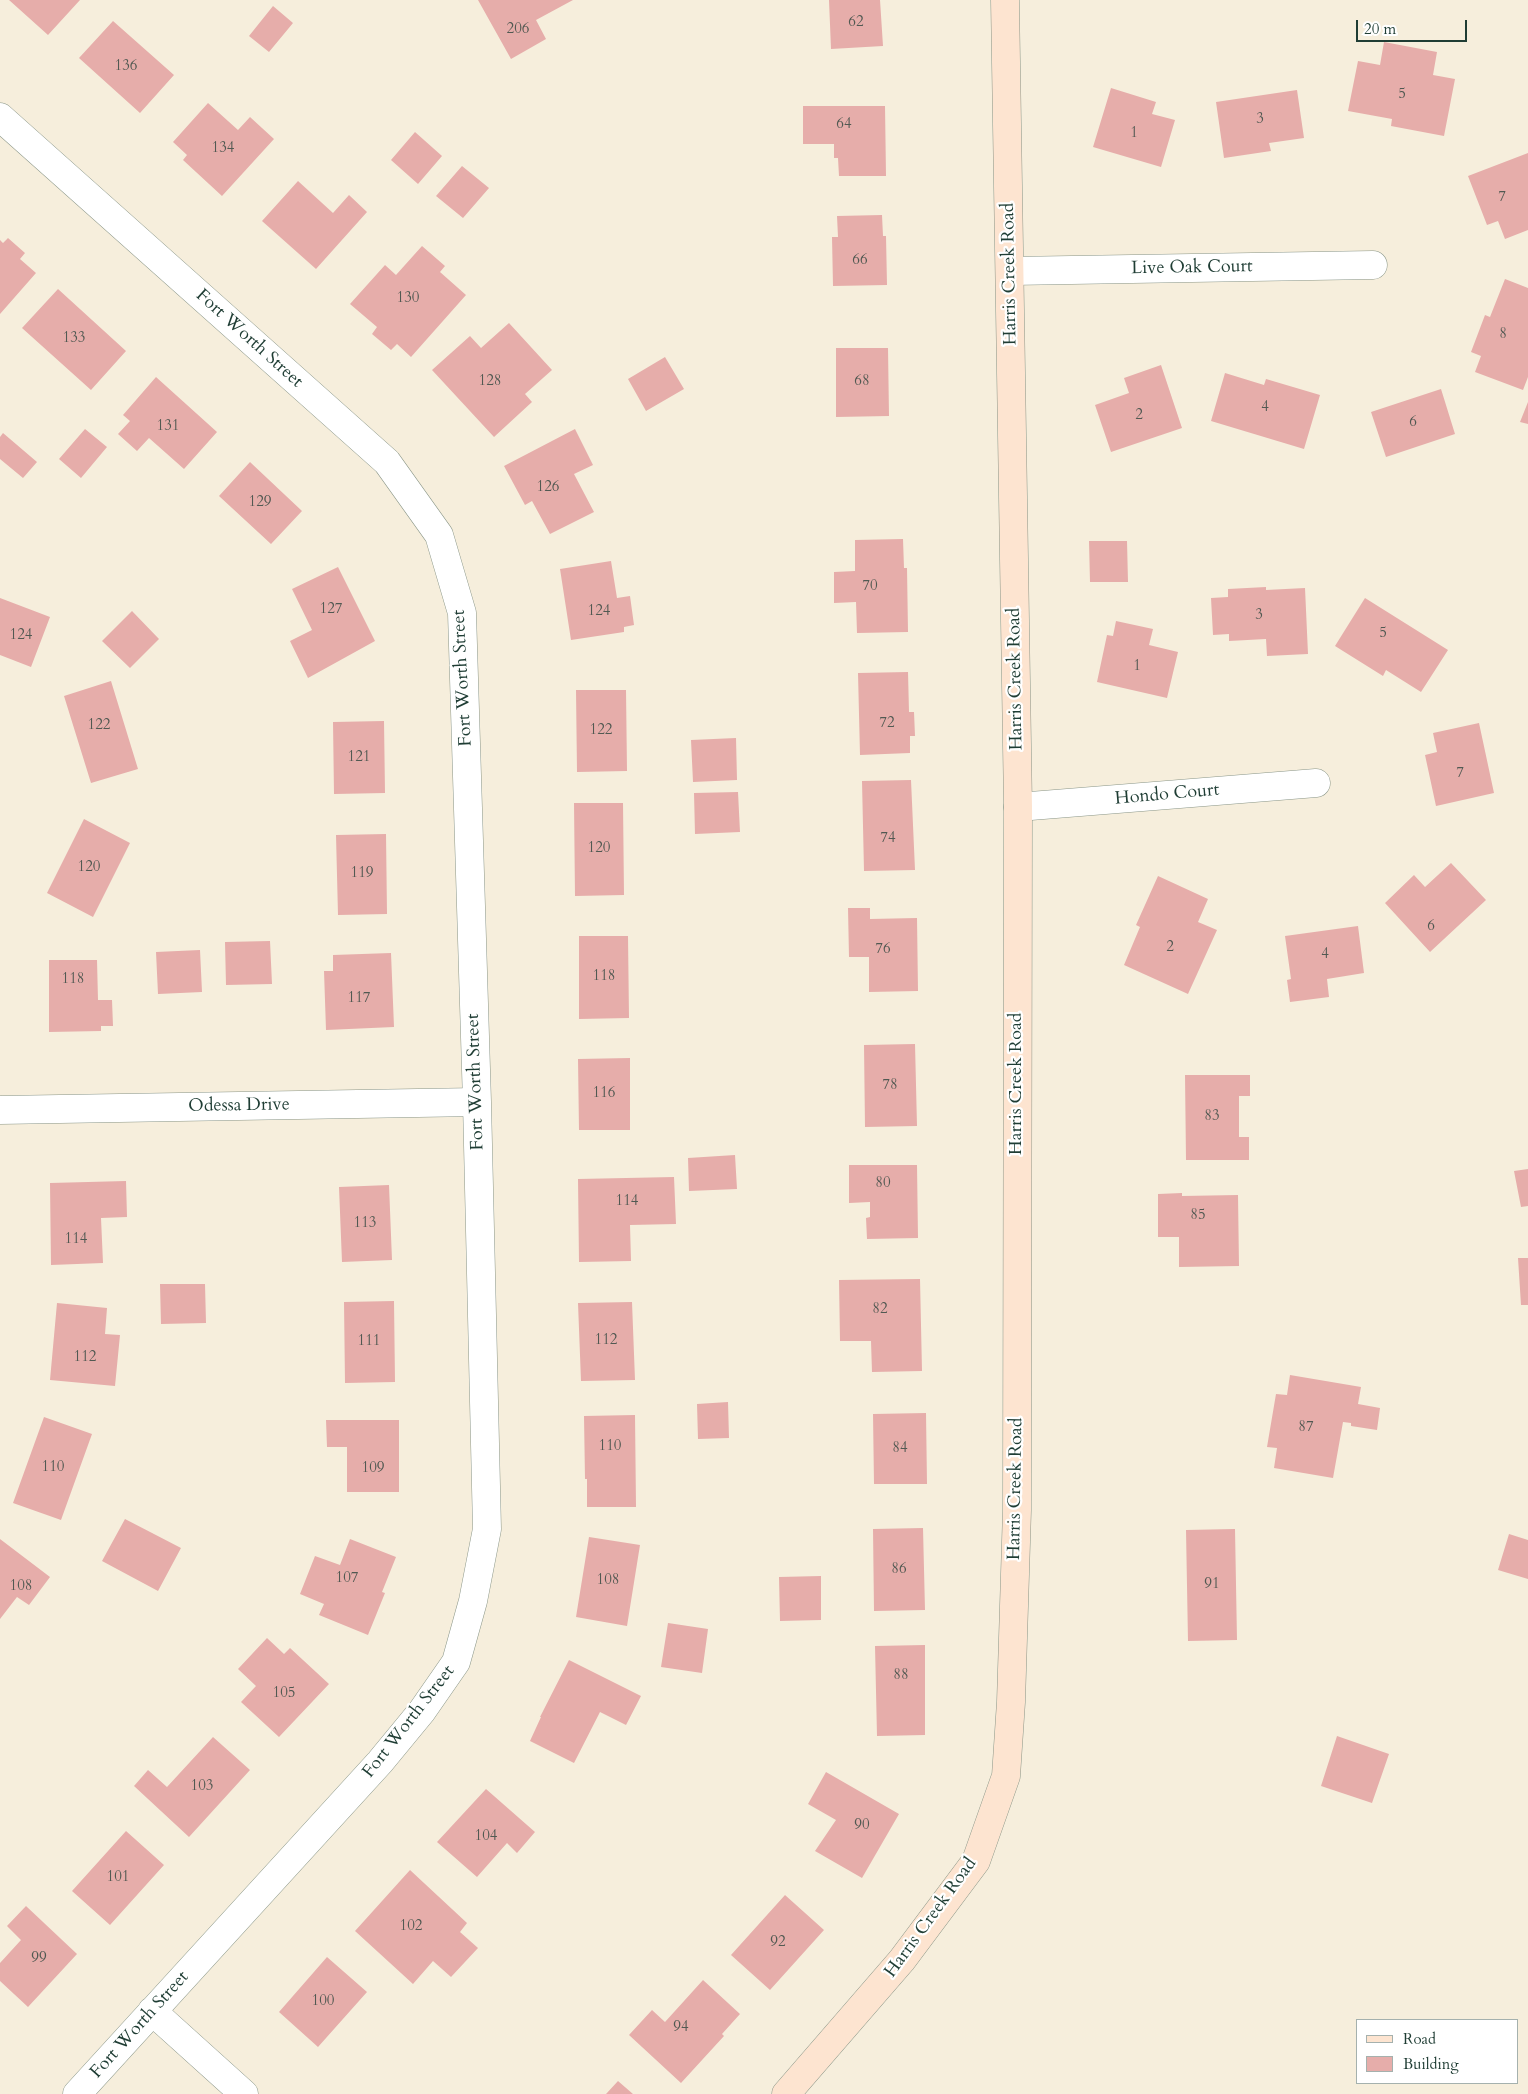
<!DOCTYPE html>
<html>
<head>
<meta charset="utf-8">
<style>
	body { margin:0 }
	#map { position:relative; width:1528px; height:2094px; overflow:hidden; background:#f6eedc; font-family:Cardo,serif }
	canvas { display:block }
	.legend { position:absolute; left:1356px; top:2019px; width:162px; height:65px; box-sizing:border-box; background:#fff; border:1px solid #a5b1ae; margin:0; padding:6px 9px; list-style:none; font-size:15px; color:#1f3d34 }
	.legend li { display:flex; align-items:center; gap:10px; height:25px }
	.legend b { width:25px; border:1px solid #a5b1ae }
	.scale { position:absolute; left:1356px; top:20px; width:111px; height:22px; box-sizing:border-box; border:2px solid #1f3d34; border-top:0; padding-left:6px; font-size:15px; line-height:18px; white-space:nowrap; color:#1f3d34; -webkit-text-stroke:4px #fff; paint-order:stroke }
</style>
</head>
<body>
<div id="map">
<canvas width="1528" height="2094"></canvas>
<ul class="legend">
<li><b style="height:6px;background:#fde4d0"></b>Road</li>
<li><b style="height:14px;background:#e6adaa"></b>Building</li>
</ul>
<div class="scale">20 m</div>
</div>
<script>
const c = document.querySelector('canvas').getContext('2d');
c.lineJoin = 'round';
function paint(path, color) { c.fillStyle = color; c.fill(path, 'evenodd'); }
function stroke(path, color, width, dash) { c.strokeStyle = color; c.lineWidth = width; c.lineCap = dash ? 'butt' : 'round'; c.setLineDash(dash || []); c.stroke(path); }
function drawText(font, color, halo, rows, align = 'center') {
  c.font = font + ' Cardo,serif'; c.lineWidth = 4.5; c.setLineDash([]); c.textBaseline = 'middle'; c.strokeStyle = halo; c.fillStyle = color; for (const [text, x, y, turn = 0] of rows) {
    c.save(); c.translate(x, y); c.rotate((+turn || 0) * Math.PI / 180); c.textAlign = isNaN(turn) ? turn : align; if (halo) c.strokeText(text, 0, 0); c.fillText(text, 0, 0); c.restore();
  }
}
paint(new Path2D(`
	M 9,0 L 80,0 L 48,35 Z
	M 478,0 L 573,0 L 536,20 L 546,39 L 511,59 Z
	M 829,0 L 880,0 L 883,46 L 831,49 Z
	M 273,6 L 293,23 L 269,52 L 249,36 Z
	M 113,21 L 174,75 L 140,113 L 79,58 Z
	M 1384,42 L 1437,52 L 1433,75 L 1455,79 L 1444,136 L 1391,126 L 1392,119 L 1348,111 L 1358,61 L 1380,65 Z
	M 1111,88 L 1156,102 L 1152,114 L 1175,120 L 1161,167 L 1093,147 Z
	M 1297,90 L 1304,138 L 1269,143 L 1271,151 L 1224,158 L 1216,102 Z
	M 208,103 L 238,130 L 250,117 L 274,139 L 222,196 L 183,160 L 187,155 L 173,142 Z
	M 803,106 L 885,106 L 886,176 L 839,176 L 838,158 L 834,158 L 834,144 L 803,144 Z
	M 415,132 L 442,156 L 418,184 L 391,160 Z
	M 1528,153 L 1528,230 L 1505,239 L 1498,221 L 1487,225 L 1468,176 Z
	M 462,166 L 489,188 L 463,218 L 436,196 Z
	M 298,181 L 333,213 L 349,195 L 367,212 L 316,269 L 262,221 Z
	M 882,215 L 883,236 L 886,236 L 887,285 L 833,286 L 832,237 L 838,237 L 837,216 Z
	M 8,238 L 25,253 L 20,259 L 36,273 L 0,314 L 0,240 L 3,243 Z
	M 422,246 L 445,266 L 440,272 L 466,295 L 411,357 L 397,344 L 391,350 L 372,334 L 377,327 L 350,304 L 385,265 L 396,275 Z
	M 1505,279 L 1528,288 L 1528,377 L 1523,390 L 1475,372 L 1481,356 L 1471,352 L 1485,315 L 1490,317 Z
	M 58,289 L 126,351 L 91,390 L 22,328 Z
	M 509,323 L 552,370 L 525,394 L 532,402 L 494,437 L 432,370 L 470,336 L 481,348 Z
	M 836,348 L 888,348 L 889,416 L 836,417 Z
	M 665,357 L 684,389 L 646,411 L 628,379 Z
	M 1161,365 L 1182,428 L 1111,452 L 1095,405 L 1129,393 L 1124,378 Z
	M 1225,373 L 1264,385 L 1266,379 L 1320,395 L 1304,449 L 1211,421 Z
	M 156,377 L 217,432 L 184,469 L 149,438 L 137,451 L 118,434 L 130,421 L 123,415 Z
	M 1441,389 L 1455,434 L 1386,457 L 1371,412 Z
	M 1528,402 L 1528,424 L 1520,422 Z
	M 85,429 L 107,447 L 81,478 L 59,459 Z
	M 575,429 L 593,465 L 574,474 L 594,512 L 550,534 L 532,501 L 525,505 L 504,466 Z
	M 3,433 L 37,462 L 23,478 L 0,459 L 0,437 Z
	M 250,462 L 302,511 L 271,544 L 219,496 Z
	M 903,539 L 904,568 L 907,568 L 908,632 L 857,633 L 856,602 L 834,603 L 834,572 L 855,571 L 855,540 Z
	M 1089,541 L 1127,541 L 1128,582 L 1090,582 Z
	M 611,561 L 617,598 L 630,596 L 634,625 L 624,627 L 624,632 L 571,640 L 560,569 Z
	M 338,567 L 375,641 L 308,678 L 290,641 L 312,630 L 292,589 Z
	M 1266,587 L 1266,590 L 1305,588 L 1308,654 L 1267,656 L 1266,639 L 1229,641 L 1229,634 L 1213,635 L 1211,598 L 1228,597 L 1228,589 Z
	M 0,598 L 50,617 L 31,667 L 0,655 Z
	M 1365,598 L 1448,650 L 1421,692 L 1386,670 L 1383,676 L 1335,646 Z
	M 132,611 L 159,639 L 130,668 L 102,641 Z
	M 1116,621 L 1153,629 L 1149,645 L 1178,652 L 1167,698 L 1097,682 L 1107,635 L 1113,636 Z
	M 908,672 L 909,712 L 914,712 L 915,736 L 910,736 L 910,753 L 860,755 L 858,673 Z
	M 111,681 L 138,769 L 91,783 L 64,696 Z
	M 576,690 L 626,690 L 627,771 L 577,772 Z
	M 384,721 L 385,793 L 334,794 L 333,722 Z
	M 1479,723 L 1494,793 L 1436,806 L 1425,755 L 1437,752 L 1433,733 Z
	M 736,738 L 737,780 L 693,782 L 691,740 Z
	M 911,780 L 915,870 L 864,871 L 862,781 Z
	M 738,792 L 740,832 L 695,834 L 694,793 Z
	M 574,803 L 623,803 L 624,895 L 575,896 Z
	M 84,819 L 130,843 L 93,917 L 47,893 Z
	M 386,834 L 387,914 L 338,915 L 336,835 Z
	M 1451,863 L 1486,900 L 1430,952 L 1385,903 L 1414,875 L 1425,887 Z
	M 1158,876 L 1208,899 L 1198,922 L 1217,930 L 1188,994 L 1124,965 L 1140,927 L 1136,925 Z
	M 848,908 L 870,908 L 870,919 L 917,918 L 918,991 L 869,992 L 869,957 L 849,957 Z
	M 1358,926 L 1364,973 L 1327,979 L 1329,997 L 1290,1002 L 1287,980 L 1291,979 L 1285,936 Z
	M 579,936 L 628,936 L 629,1018 L 579,1019 Z
	M 270,941 L 272,984 L 226,985 L 225,942 Z
	M 200,950 L 202,992 L 158,994 L 156,952 Z
	M 391,953 L 394,1027 L 326,1030 L 324,971 L 333,971 L 333,955 Z
	M 49,960 L 97,960 L 98,1000 L 112,1000 L 113,1026 L 101,1026 L 101,1031 L 49,1032 Z
	M 915,1044 L 917,1126 L 865,1127 L 864,1045 Z
	M 630,1058 L 630,1130 L 579,1130 L 578,1059 Z
	M 1185,1075 L 1250,1075 L 1250,1096 L 1239,1096 L 1239,1137 L 1249,1137 L 1249,1160 L 1186,1160 Z
	M 735,1155 L 737,1189 L 689,1191 L 688,1158 Z
	M 849,1165 L 917,1165 L 918,1238 L 867,1239 L 866,1218 L 870,1217 L 870,1202 L 849,1203 Z
	M 1528,1169 L 1528,1206 L 1521,1207 L 1514,1171 Z
	M 674,1177 L 676,1224 L 630,1225 L 631,1261 L 579,1262 L 578,1179 Z
	M 126,1181 L 127,1217 L 101,1218 L 103,1263 L 51,1265 L 50,1183 Z
	M 389,1185 L 392,1260 L 342,1262 L 339,1187 Z
	M 1182,1193 L 1182,1196 L 1238,1195 L 1239,1266 L 1179,1267 L 1179,1237 L 1158,1237 L 1158,1194 Z
	M 1518,1258 L 1528,1258 L 1528,1305 L 1521,1305 Z
	M 920,1279 L 922,1371 L 872,1372 L 871,1341 L 840,1341 L 839,1280 Z
	M 160,1284 L 205,1284 L 206,1323 L 161,1324 Z
	M 394,1301 L 395,1382 L 345,1383 L 344,1302 Z
	M 632,1302 L 635,1380 L 581,1381 L 578,1303 Z
	M 57,1303 L 107,1308 L 105,1334 L 120,1335 L 115,1386 L 50,1380 Z
	M 1290,1375 L 1361,1387 L 1358,1404 L 1380,1408 L 1377,1430 L 1351,1426 L 1351,1423 L 1343,1422 L 1333,1478 L 1274,1468 L 1277,1448 L 1267,1447 L 1276,1394 L 1287,1395 Z
	M 728,1402 L 729,1438 L 698,1439 L 697,1404 Z
	M 926,1413 L 927,1484 L 874,1484 L 873,1414 Z
	M 635,1415 L 636,1507 L 587,1507 L 587,1479 L 585,1479 L 584,1416 Z
	M 44,1417 L 92,1434 L 61,1520 L 13,1503 Z
	M 326,1420 L 399,1420 L 399,1492 L 347,1492 L 347,1447 L 327,1447 Z
	M 125,1519 L 181,1548 L 158,1591 L 102,1561 Z
	M 923,1528 L 925,1610 L 874,1611 L 873,1529 Z
	M 1235,1529 L 1237,1640 L 1188,1641 L 1186,1530 Z
	M 1509,1534 L 1528,1540 L 1528,1579 L 1498,1570 Z
	M 589,1537 L 640,1545 L 627,1626 L 576,1617 Z
	M 0,1539 L 50,1577 L 29,1605 L 17,1597 L 0,1619 Z
	M 350,1539 L 396,1557 L 382,1592 L 385,1593 L 368,1635 L 319,1615 L 324,1604 L 300,1594 L 315,1556 L 340,1565 Z
	M 821,1576 L 821,1620 L 780,1621 L 779,1577 Z
	M 668,1623 L 708,1629 L 702,1673 L 661,1667 Z
	M 267,1638 L 284,1654 L 290,1648 L 329,1684 L 279,1737 L 241,1702 L 256,1686 L 238,1669 Z
	M 925,1645 L 925,1735 L 877,1736 L 875,1646 Z
	M 569,1660 L 641,1696 L 626,1725 L 600,1712 L 574,1763 L 530,1741 L 541,1717 L 540,1717 Z
	M 1337,1736 L 1389,1754 L 1372,1803 L 1321,1786 Z
	M 213,1737 L 250,1770 L 189,1837 L 134,1786 L 148,1770 L 167,1787 Z
	M 826,1772 L 899,1814 L 862,1878 L 815,1851 L 836,1820 L 808,1804 Z
	M 486,1789 L 535,1832 L 517,1853 L 507,1843 L 477,1877 L 437,1842 Z
	M 126,1831 L 164,1865 L 110,1925 L 72,1891 Z
	M 410,1870 L 467,1923 L 460,1932 L 478,1948 L 451,1977 L 433,1961 L 413,1984 L 355,1931 Z
	M 785,1895 L 824,1930 L 770,1990 L 731,1955 Z
	M 26,1906 L 77,1954 L 28,2007 L 0,1981 L 0,1963 L 21,1940 L 7,1926 Z
	M 327,1957 L 367,1992 L 318,2047 L 279,2012 Z
	M 703,1980 L 740,2014 L 722,2034 L 724,2036 L 681,2083 L 629,2035 L 652,2010 L 665,2022 Z
	M 618,2081 L 633,2094 L 606,2094 Z`), '#e6adaa');
const street = new Path2D(`
	M 0,117 L 387,462 L 439,535 L 462,613 L 477,1102 L 487,1529 L 473,1601 L 456,1662 L 422,1711 L 380,1762 L 77,2094
	M 1011,271 L 1373,265
	M 1018,807 L 1316,783
	M 0,1110 L 477,1102
	M 152,2011 L 244,2094`);
const secondary = new Path2D(`
	M 786,2094 L 902,1960 L 976,1861 L 1006,1776 L 1011,1702 L 1017,1510 L 1018,807 L 1005,0`);
stroke(street, '#8a9688', 29);
stroke(secondary, '#8a9688', 29);
stroke(street, '#fff', 28);
stroke(secondary, '#fde4d0', 28);
drawText('15px', '#515952', null, [
	["62",856,23],
	["206",518,30],
	["136",126,67],
	["5",1402,95],
	["3",1260,120],
	["64",844,125],
	["1",1134,134],
	["134",223,149],
	["7",1502,198],
	["66",860,261],
	["130",408,299],
	["8",1503,335],
	["133",74,339],
	["128",490,382],
	["68",862,382],
	["4",1265,408],
	["2",1139,416],
	["6",1413,423],
	["131",168,427],
	["126",548,488],
	["129",260,503],
	["70",870,587],
	["127",331,610],
	["124",599,612],
	["3",1259,616],
	["5",1383,634],
	["124",21,636],
	["1",1137,667],
	["72",887,724],
	["122",99,726],
	["122",601,731],
	["121",359,758],
	["7",1460,774],
	["74",888,839],
	["120",599,849],
	["120",89,868],
	["119",362,874],
	["6",1431,927],
	["2",1170,948],
	["76",883,950],
	["4",1325,955],
	["118",604,977],
	["118",73,980],
	["117",359,999],
	["78",890,1086],
	["116",604,1094],
	["83",1212,1117],
	["80",883,1184],
	["114",627,1202],
	["85",1198,1216],
	["113",365,1224],
	["114",76,1240],
	["82",880,1310],
	["112",606,1341],
	["111",369,1342],
	["112",85,1358],
	["87",1306,1428],
	["110",610,1447],
	["84",900,1449],
	["110",53,1468],
	["109",373,1469],
	["86",899,1570],
	["107",347,1579],
	["108",608,1581],
	["91",1212,1585],
	["108",21,1587],
	["88",901,1676],
	["105",284,1694],
	["103",202,1787],
	["90",862,1826],
	["104",486,1837],
	["101",118,1878],
	["102",411,1927],
	["92",778,1943],
	["99",39,1959],
	["100",323,2002],
	["94",681,2028]
]);
drawText('18px', '#1f3d34', '#fff', [
	["Live Oak Court",1192,268,-1],
	["Harris Creek Road",1010,274,-91],
	["Fort Worth Street",249,339,42],
	["Fort Worth Street",463,678,-93],
	["Harris Creek Road",1016,679,-91],
	["Hondo Court",1167,795,-5],
	["Fort Worth Street",476,1082,-92],
	["Harris Creek Road",1017,1084,-90],
	["Odessa Drive",239,1106,-1],
	["Harris Creek Road",1016,1489,-89],
	["Fort Worth Street",409,1722,-52],
	["Harris Creek Road",931,1918,-54],
	["Fort Worth Street",140,2025,-48]
]);
</script>
</body>
</html>
